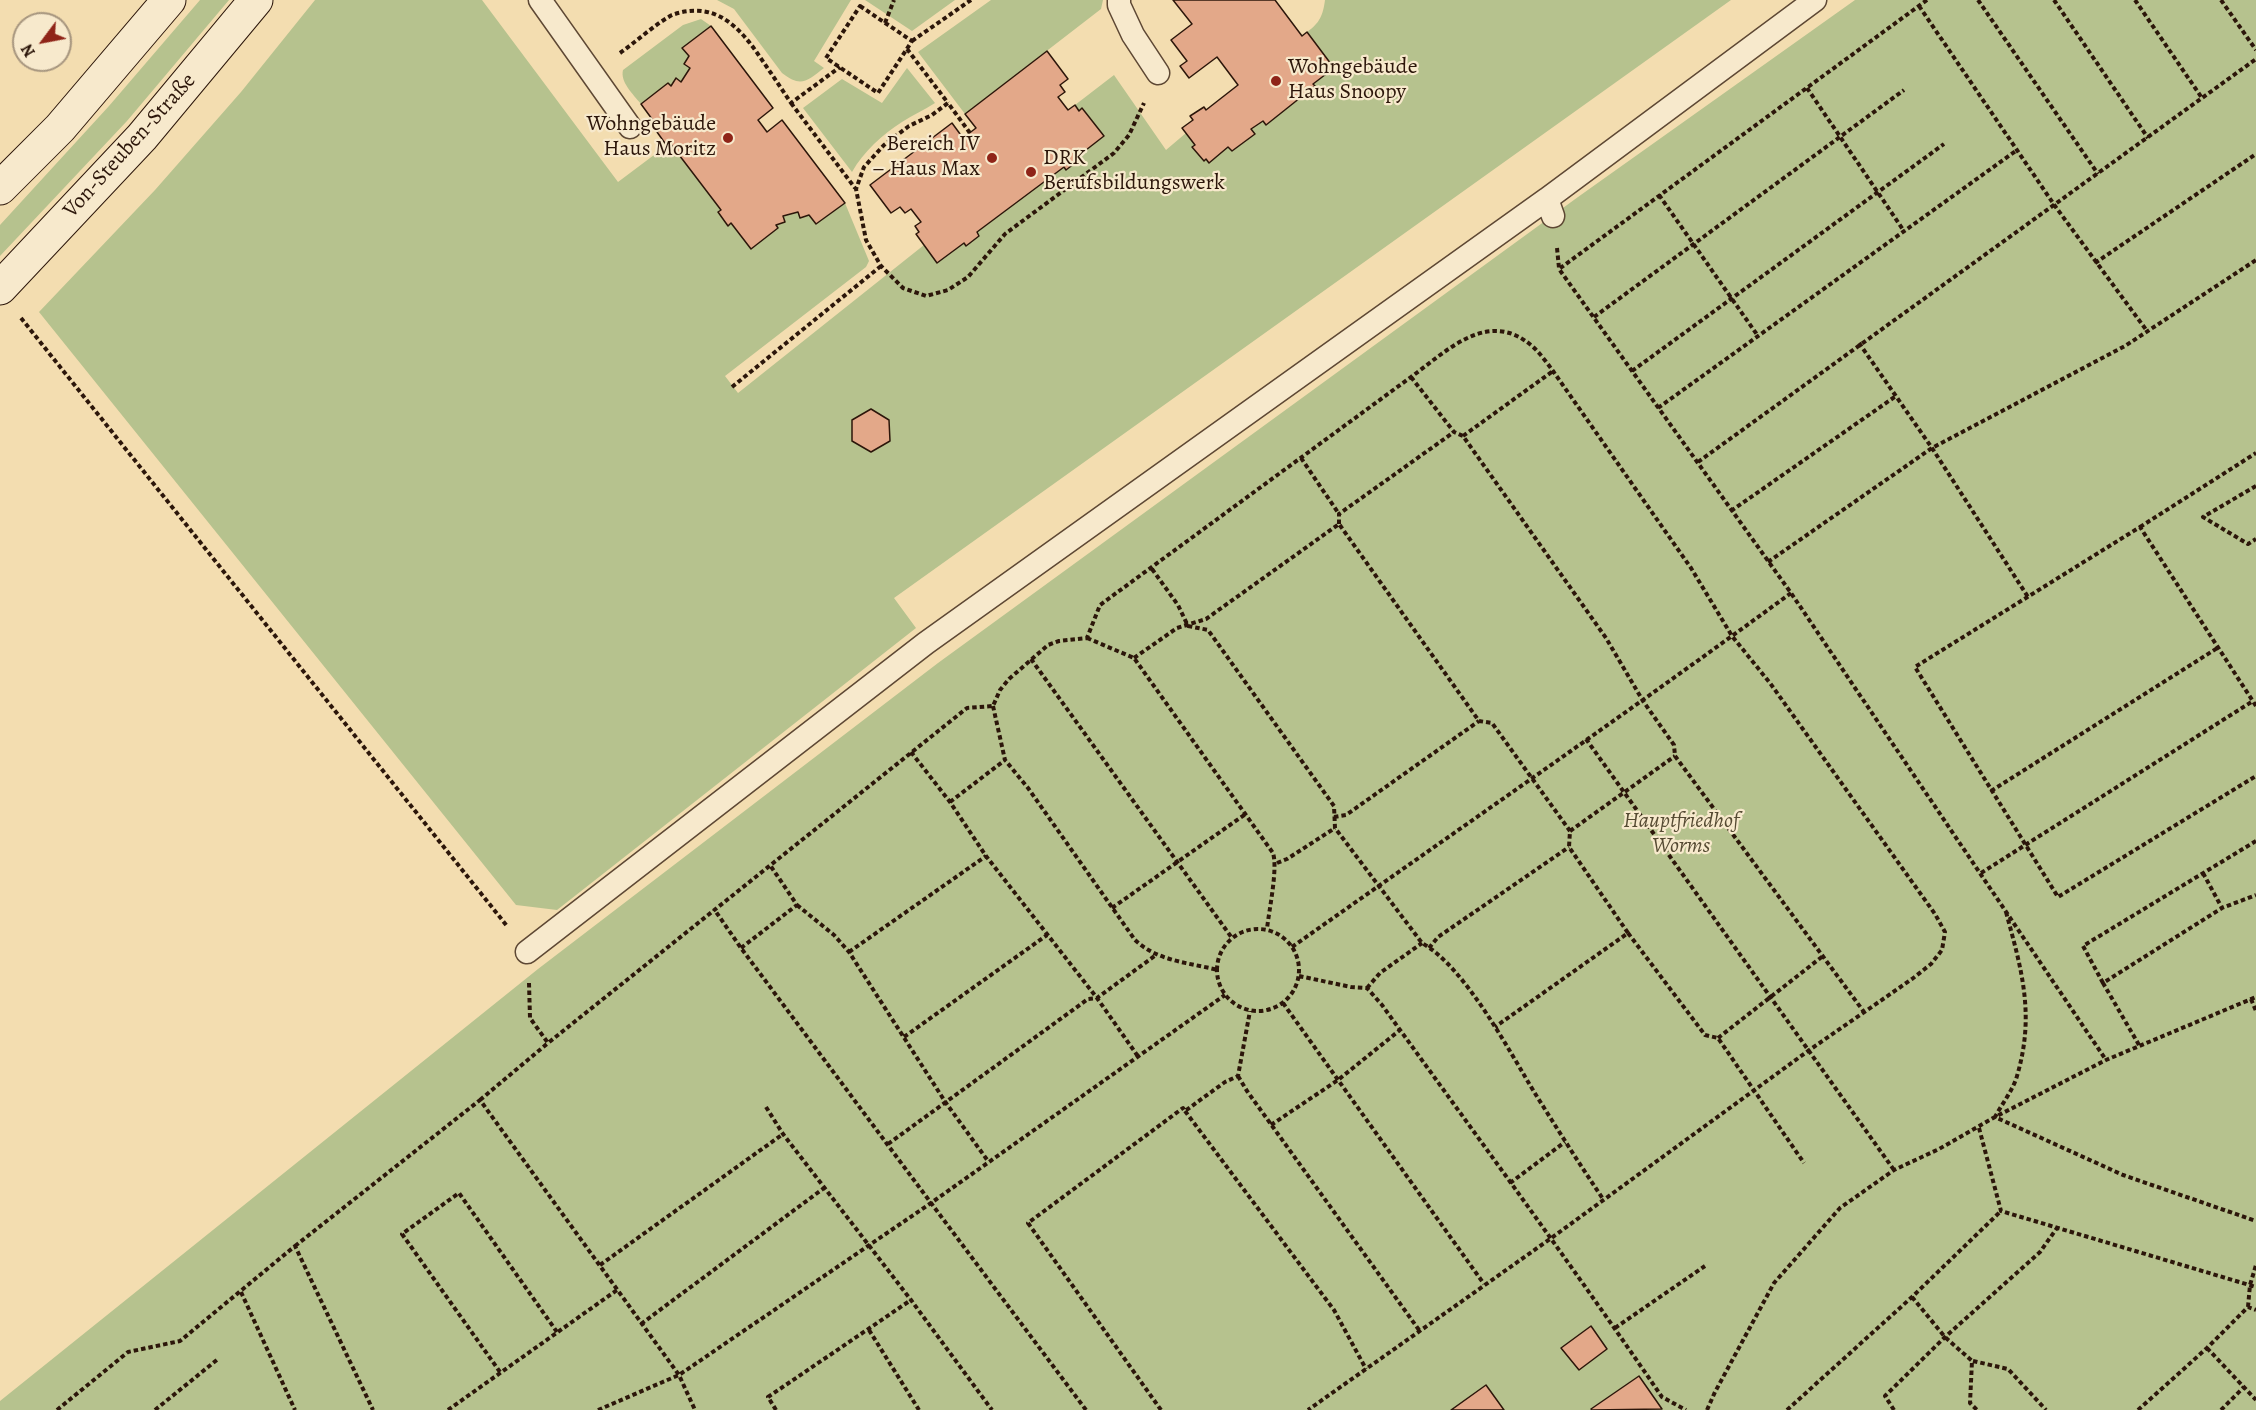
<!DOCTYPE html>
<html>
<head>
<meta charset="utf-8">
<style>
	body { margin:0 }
	#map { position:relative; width:2256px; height:1410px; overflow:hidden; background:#f3ddb0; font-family:Alegreya,serif }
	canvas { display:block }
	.north { position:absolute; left:12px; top:12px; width:60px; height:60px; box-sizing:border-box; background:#f7e9cc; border:2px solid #a6957e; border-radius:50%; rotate:238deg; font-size:16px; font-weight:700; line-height:24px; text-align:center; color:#2c160a }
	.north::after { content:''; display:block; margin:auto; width:21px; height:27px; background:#8f2418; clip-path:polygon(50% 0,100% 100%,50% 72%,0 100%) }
</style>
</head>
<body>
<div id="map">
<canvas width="2256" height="1410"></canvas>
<div class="north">N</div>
</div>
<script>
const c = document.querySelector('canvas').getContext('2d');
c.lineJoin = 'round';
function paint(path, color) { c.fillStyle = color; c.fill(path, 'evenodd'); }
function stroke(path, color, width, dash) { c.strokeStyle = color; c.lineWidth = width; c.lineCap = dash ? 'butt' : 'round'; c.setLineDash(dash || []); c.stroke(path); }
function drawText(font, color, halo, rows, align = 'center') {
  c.font = font + ' Alegreya,serif'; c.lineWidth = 4.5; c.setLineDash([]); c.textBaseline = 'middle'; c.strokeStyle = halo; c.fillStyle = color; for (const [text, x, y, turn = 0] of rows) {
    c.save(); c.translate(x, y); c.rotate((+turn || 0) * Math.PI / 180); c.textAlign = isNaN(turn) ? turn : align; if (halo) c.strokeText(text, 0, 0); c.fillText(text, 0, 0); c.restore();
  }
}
paint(new Path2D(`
	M 200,0 L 229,0 L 127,121 L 0,256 L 0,225 L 109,106 Z
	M 315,0 L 482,0 L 618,182 L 670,143 L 721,210 L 718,212 L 727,225 L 731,223 L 751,249 L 778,228 L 776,225 L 785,222 L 783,216 L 798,212 L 801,218 L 809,215 L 816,224 L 845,203 L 869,261 L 866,267 L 725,376 L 738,393 L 924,245 L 964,243 L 967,245 L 979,236 L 977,232 L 1064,167 L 1067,170 L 1079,160 L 1077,157 L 1103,136 L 1083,108 L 1079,111 L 1075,105 L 1114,75 L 1166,150 L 1186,133 L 1195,145 L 1192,147 L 1203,161 L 1206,159 L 1209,162 L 1228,147 L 1232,151 L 1254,134 L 1251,129 L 1263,121 L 1266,124 L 1315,87 L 1313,84 L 1333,68 L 1307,32 C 1320,23 1323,15 1325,0 L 1731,0 L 894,598 L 916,628 L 557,910 L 516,905 L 39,312 L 155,190 L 241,92 Z
	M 717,0 L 851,0 L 814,61 L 824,68 C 807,81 801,88 782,73 L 734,9 Z
	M 865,0 L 955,0 L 912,31 Z
	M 991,0 L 1103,0 L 1101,9 L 965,114 L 918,52 Z
	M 1855,0 L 2256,0 L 2256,1410 L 0,1410 L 0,1401 L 538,969 L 938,663 L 1578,197 Z
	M 701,19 L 711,26 L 689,56 L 690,68 L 681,82 L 675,78 L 671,86 L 668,83 L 641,104 C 633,94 620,82 623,70 L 683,25 Z
	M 907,68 L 935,103 C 924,110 913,115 902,122 C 882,135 864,151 852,172 L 803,108 L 842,79 L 882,103 Z`), '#b6c28e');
const building = new Path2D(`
	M 1173,0 L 1275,0 L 1302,36 L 1307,32 L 1334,68 L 1313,84 L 1315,86 L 1266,125 L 1263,121 L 1251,129 L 1255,134 L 1232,151 L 1228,147 L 1209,163 L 1206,159 L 1204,161 L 1192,147 L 1195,145 L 1182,128 L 1193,120 L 1190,116 L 1204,107 L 1206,110 L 1238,85 L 1217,57 L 1189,78 L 1180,66 L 1187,61 L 1171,40 L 1192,24 Z
	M 711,26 L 773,108 L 758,120 L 767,132 L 782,120 L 845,203 L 816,224 L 809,215 L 800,218 L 798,212 L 783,216 L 785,222 L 776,225 L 778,228 L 751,249 L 731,223 L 728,226 L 718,212 L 721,210 L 670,143 L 667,146 L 657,132 L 660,130 L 641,104 L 668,83 L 671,86 L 676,78 L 681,82 L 690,68 L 684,64 L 689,56 L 682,48 Z
	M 1047,51 L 1068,79 L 1060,85 L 1065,92 L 1058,97 L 1068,110 L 1075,105 L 1079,111 L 1082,108 L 1104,136 L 1077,157 L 1079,160 L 1066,170 L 1064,167 L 977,232 L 979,236 L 966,246 L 964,243 L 937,263 L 916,234 L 919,232 L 915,226 L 921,222 L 911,209 L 905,213 L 900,207 L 891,213 L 870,185 L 952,123 L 963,138 L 976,128 L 965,114 Z
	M 871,409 L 889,420 L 890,441 L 871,452 L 852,441 L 852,420 Z
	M 1591,1326 L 1607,1349 L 1579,1370 L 1561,1348 Z
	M 1639,1376 L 1662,1409 L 1592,1410 L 1591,1409 Z
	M 1486,1385 L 1504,1410 L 1451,1410 Z`);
paint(building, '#e3a889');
stroke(building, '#2c160a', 1.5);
const lane = new Path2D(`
	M 540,0 L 630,127
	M 1119,0 L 1119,5 L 1133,35 L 1158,73
	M 1553,216 L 1547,199 L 1815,0
	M 527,952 L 926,643 L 1547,199`);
const secondary = new Path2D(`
	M 0,188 L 60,128 L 169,0
	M 0,288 L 142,137 L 256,0`);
stroke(lane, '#5e4834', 25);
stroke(secondary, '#2c160a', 35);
stroke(new Path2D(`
	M 1927,0 L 1559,269 L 1791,593 L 2106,1060
	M 1978,0 L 2098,174
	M 2054,0 L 2148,138
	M 2135,0 L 2202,98
	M 2221,0 L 2256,50
	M 860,6 L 912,41 L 878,93 L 826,58 Z
	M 1919,6 L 2055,206 L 2147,331
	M 885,23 L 894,0
	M 912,41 L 971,0
	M 907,49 L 948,103
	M 620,53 C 637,41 654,25 672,15 C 714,0 739,26 760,57 C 771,73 781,88 791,103 L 840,67
	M 1807,88 L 1904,231
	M 791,103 L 855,188
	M 970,133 L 948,103 L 932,115 L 909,126 L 884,145 L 864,167 L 856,189 L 866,240 L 881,266 L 903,288 L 926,296 L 948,290 L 968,277 L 1005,234 L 1114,153 L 1129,135 L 1144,103
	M 1659,195 L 1758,336
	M 1557,248 L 1559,268
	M 2095,263 L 2256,154
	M 1594,317 L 1904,90
	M 21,318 L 507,926
	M 1859,343 L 1932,448 L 2028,597
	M 1632,371 L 1944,144
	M 1411,377 L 1454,432 L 1463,436 L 1606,638 L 1643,701 L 1674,745 L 1675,756 L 1864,1012
	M 732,387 L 881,266
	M 1658,408 L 2017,150
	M 1463,436 L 1553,371
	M 1301,458 L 1339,514
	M 1698,462 L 2256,59
	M 2256,486 L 2203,517 L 2248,544 L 2256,539
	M 1731,511 L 1896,396
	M 1339,524 L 1339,514 L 1454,432
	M 2140,527 L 2256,453
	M 1768,562 L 1932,448 L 2125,346 L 2256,260
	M 1152,569 L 1178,605 L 1188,626 L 1208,630 L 1334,806 L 1335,828 L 1422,943 C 1466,968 1509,1051 1536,1095 C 1558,1130 1580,1165 1603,1199
	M 1087,638 L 1134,658 L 1273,853 C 1278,869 1269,910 1267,929
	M 1134,658 L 1177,628 L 1206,619 L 1339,524 L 1479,721 L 1492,723 L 1570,831 L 1569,847 L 1628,933 L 1495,1027
	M 1031,659 L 1232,938
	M 993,706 L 1005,760 L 1028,788 L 1135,940 C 1157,961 1190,963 1218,970
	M 2256,706 L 2140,527 L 1915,667 L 2058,897 L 2256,776
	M 1586,739 L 1894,1170
	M 911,752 L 950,802 L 986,856 L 1097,998 L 1137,1055
	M 1991,791 L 2219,647
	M 950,802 L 1005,760
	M 1334,817 L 1346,815 L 1479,721
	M 1570,831 L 1675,756
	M 1277,863 L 1287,859 L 1335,828
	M 1981,873 L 2253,701
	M 2203,873 L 2222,908
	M 797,905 L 834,935 L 849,952 L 946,1103 L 988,1161
	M 1112,908 L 1247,813
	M 2006,912 C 2022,971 2035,1015 2017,1076 C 2013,1090 2002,1104 1995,1117 L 2123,1175 L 2256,1221
	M1217 970a41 41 0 1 1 82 0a41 41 0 1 1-82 0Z
	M 1628,933 L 1705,1035 L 1718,1038 L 1804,1163
	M 1292,947 C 1459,829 1626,714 1791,593
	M 741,948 L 797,905 L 770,865
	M 1429,948 L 1438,937 L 1569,847
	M 849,952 L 986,856
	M 1299,976 L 1351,987 L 1367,988 L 1382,1005 C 1476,1135 1571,1264 1662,1397 L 1686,1410
	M 529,983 L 530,1018 L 548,1043 L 967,708 L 993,706 L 1000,690 L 1009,679 L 1048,645 L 1059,641 L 1087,638 L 1100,605 L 1411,377 C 1447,351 1488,308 1532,346 C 1540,353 1547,363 1553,371 L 1691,568 L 1732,636 L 1770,683 L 1935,914 L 1945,932 L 1942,950 L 1931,964 L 1912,979 L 1808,1051 L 1550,1239 L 1308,1410
	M 2103,983 L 2083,946 L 2256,841
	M 1367,988 L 1380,973 L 1422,943
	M 2251,999 L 2256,1011
	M 1283,1003 L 1484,1284
	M 904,1037 L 1047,935
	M 1718,1038 L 1823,956
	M 2139,1045 L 2103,983 L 2222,908 L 2256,895
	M 1238,1076 L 1247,1091 L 1419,1330
	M 480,1100 L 548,1043
	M 766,1107 L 783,1134 L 911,1300 L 992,1410
	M 1185,1111 L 1334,1310 L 1366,1369
	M 1271,1125 L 1338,1080 L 1400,1030
	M 1979,1128 L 2001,1211 L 2256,1287
	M 888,1144 L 1088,999 L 1097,998 L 1156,955
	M 1510,1183 L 1565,1142
	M 295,1246 L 480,1100 L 679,1375 L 695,1410
	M 600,1265 L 783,1134
	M 241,1292 L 295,1410
	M 1912,1297 L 1945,1337 L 1972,1361 L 1970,1403 L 1977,1410
	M 2248,1307 L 2250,1285 L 2256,1265
	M 641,1324 L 824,1188
	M 1615,1328 L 1705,1266
	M 869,1330 L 919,1410
	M 2207,1348 L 2256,1400
	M 1973,1361 L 2008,1369 L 2046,1410
	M 500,1372 L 402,1234 L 459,1193 L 557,1332
	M 57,1410 L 128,1352 L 180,1341 L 295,1246 L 373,1410
	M 155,1410 L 218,1359
	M 448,1410 L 617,1290
	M 598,1410 L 679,1375 L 931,1203 L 741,948 L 714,909
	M 776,1410 L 768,1397 L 911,1300
	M 1086,1410 L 931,1203 L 1225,995
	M 1161,1410 L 1028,1223 L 1183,1108 L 1185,1111 L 1225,1082 L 1238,1076 L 1250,1011
	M 1707,1410 L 1715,1392 L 1774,1283 L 1840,1208 L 1894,1170 L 1939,1149 L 1995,1117 L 2106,1060 L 2256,997
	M 1787,1410 L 1912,1297 L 2001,1211
	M 1894,1410 L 1885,1396 L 1945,1337 L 2040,1252 L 2057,1228
	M 2138,1410 L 2207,1348 L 2248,1307 L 2256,1310
	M 2221,1410 L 2244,1387`), '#2c160a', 4, [4.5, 3]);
stroke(lane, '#f7e9cc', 22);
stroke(secondary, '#f7e9cc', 33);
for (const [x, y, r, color] of [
	[1276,81,6,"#8f2418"],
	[728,138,6,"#8f2418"],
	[992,158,6,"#8f2418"],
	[1031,172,6,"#8f2418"]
]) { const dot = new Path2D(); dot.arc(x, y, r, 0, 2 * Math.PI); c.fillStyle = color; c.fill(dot); stroke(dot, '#f7e9cc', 2); }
drawText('22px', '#2c160a', '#f7e9cc', [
	["Wohngebäude",1288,68],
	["Haus Snoopy",1288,93],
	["Wohngebäude",716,125,"right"],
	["Haus Moritz",716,150,"right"],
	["Bereich IV",980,145,"right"],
	["– Haus Max",980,170,"right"],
	["DRK",1043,159],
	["Berufsbildungswerk",1043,184]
], 'left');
drawText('22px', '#2c160a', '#f7e9cc', [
	["Von-Steuben-Straße",130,146,-48]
]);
drawText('italic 22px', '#554a32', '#f7e9cc', [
	["Hauptfriedhof",1681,822],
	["Worms",1681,847]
]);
</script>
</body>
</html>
